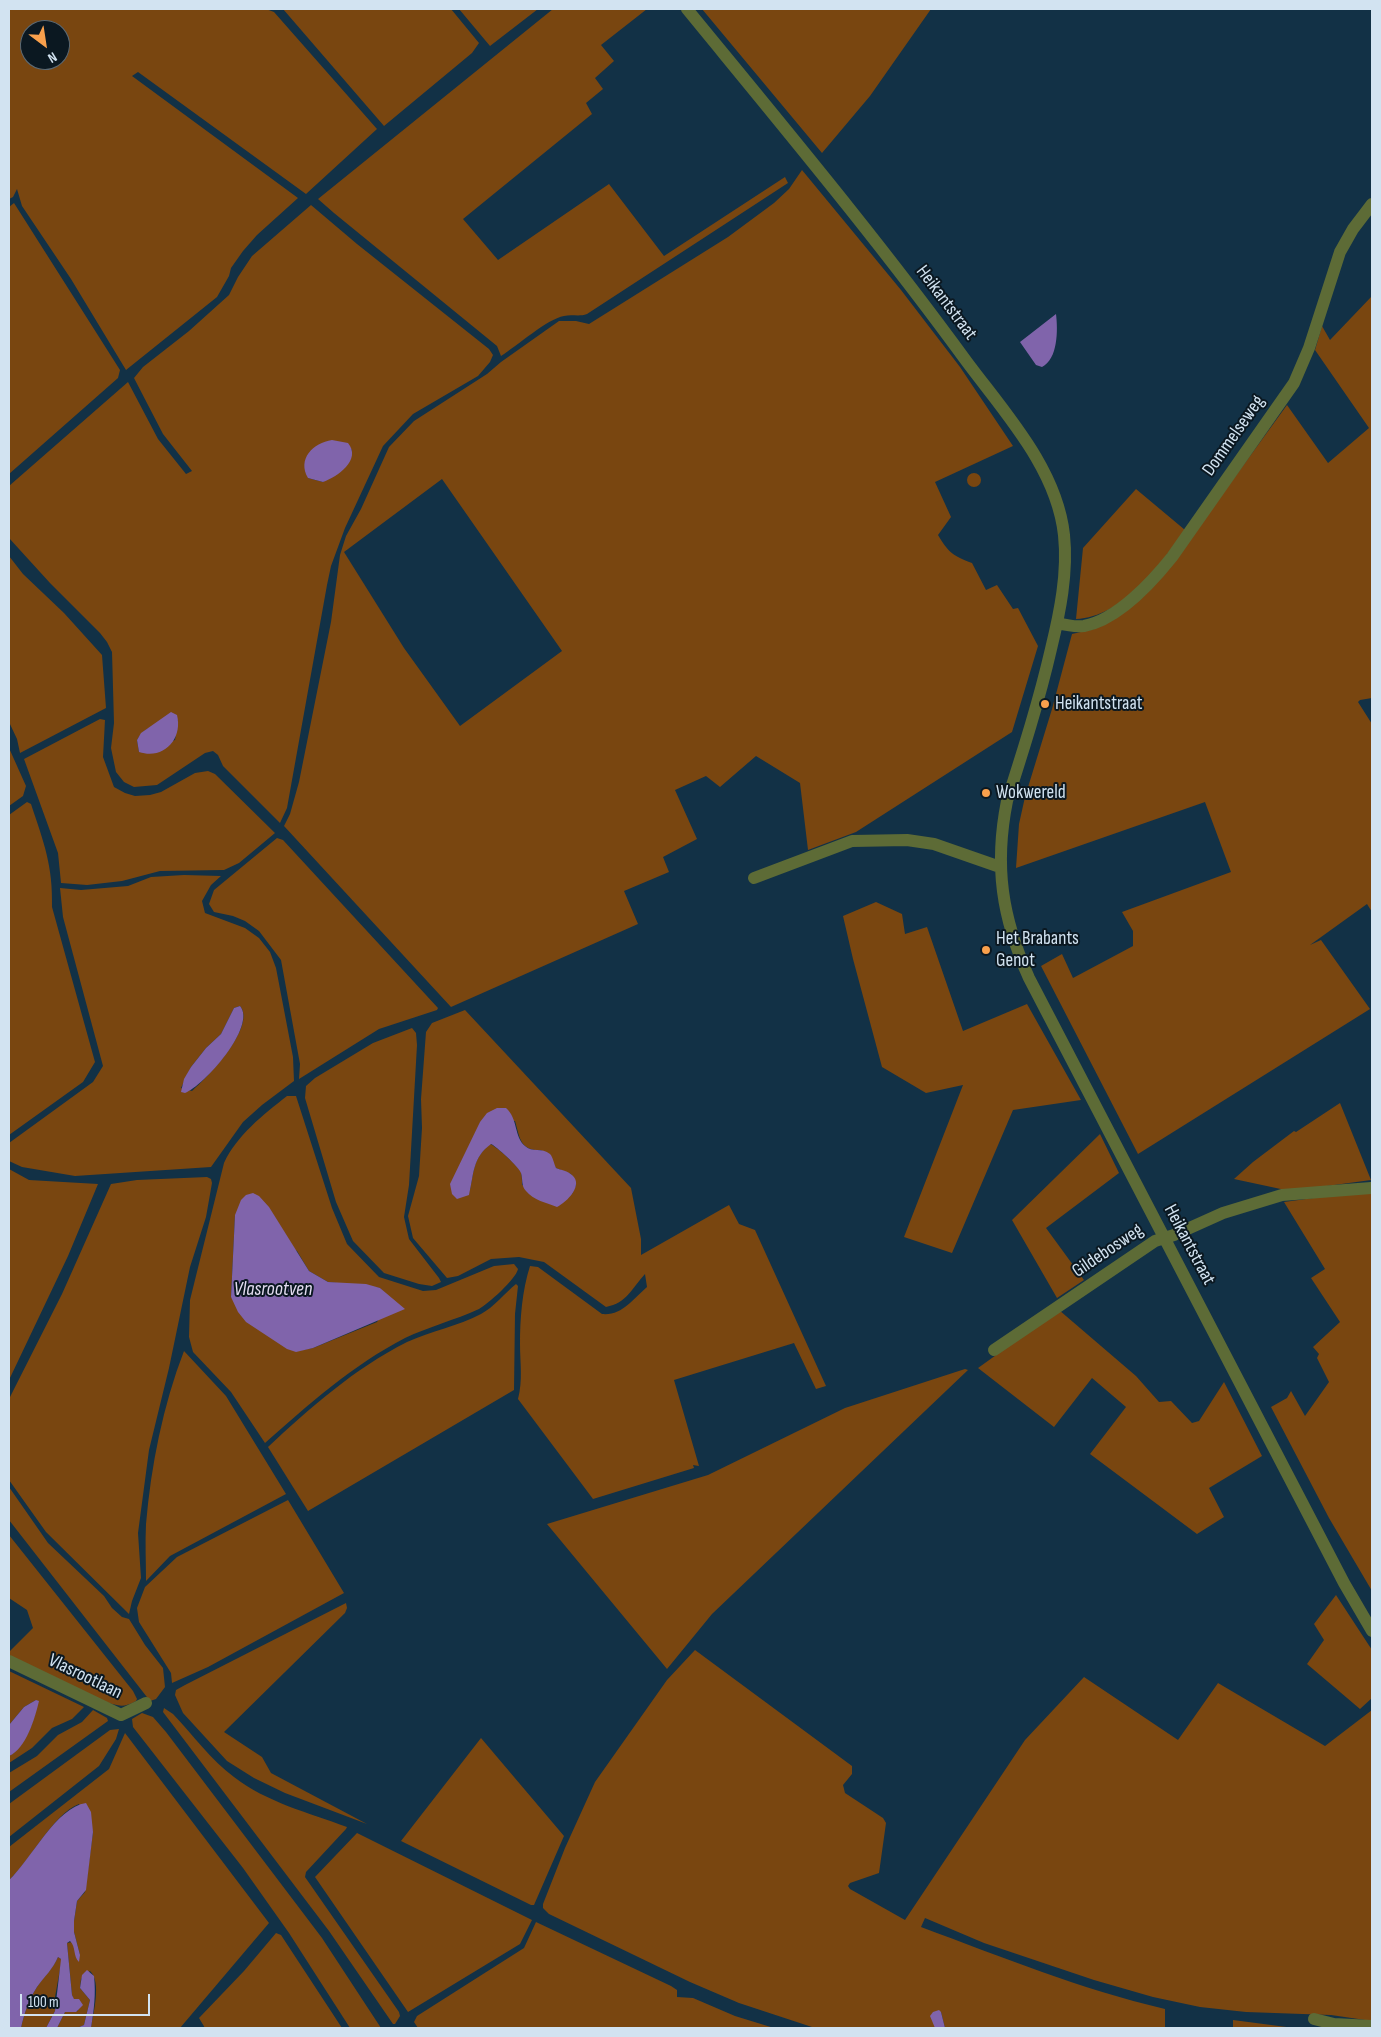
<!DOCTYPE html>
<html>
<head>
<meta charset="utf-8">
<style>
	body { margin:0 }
	#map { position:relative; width:1381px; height:2037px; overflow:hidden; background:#123146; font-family:"Sofia Sans Condensed",sans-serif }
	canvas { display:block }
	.frame { position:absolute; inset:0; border:10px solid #d2e3f1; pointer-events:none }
	.north { position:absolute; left:20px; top:20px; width:50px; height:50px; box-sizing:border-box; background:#0b1821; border:1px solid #5b6974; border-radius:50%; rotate:149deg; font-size:14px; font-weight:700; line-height:20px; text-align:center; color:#d2e3f1 }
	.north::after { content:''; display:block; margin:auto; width:18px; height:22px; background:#f9a04c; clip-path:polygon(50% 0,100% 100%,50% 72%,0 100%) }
	.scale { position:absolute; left:20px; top:1994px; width:130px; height:22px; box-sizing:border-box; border:2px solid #d2e3f1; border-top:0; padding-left:6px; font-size:15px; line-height:18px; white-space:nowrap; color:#d2e3f1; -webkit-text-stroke:4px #0b1821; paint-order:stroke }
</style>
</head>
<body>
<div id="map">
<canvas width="1381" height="2037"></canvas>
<div class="frame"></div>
<div class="north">N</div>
<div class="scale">100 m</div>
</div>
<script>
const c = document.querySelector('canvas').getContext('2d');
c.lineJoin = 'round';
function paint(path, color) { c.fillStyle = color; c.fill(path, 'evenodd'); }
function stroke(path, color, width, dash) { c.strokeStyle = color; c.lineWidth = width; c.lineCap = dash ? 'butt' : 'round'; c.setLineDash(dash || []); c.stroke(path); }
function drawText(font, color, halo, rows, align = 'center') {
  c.font = font + ' "Sofia Sans Condensed",sans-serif'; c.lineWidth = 4; c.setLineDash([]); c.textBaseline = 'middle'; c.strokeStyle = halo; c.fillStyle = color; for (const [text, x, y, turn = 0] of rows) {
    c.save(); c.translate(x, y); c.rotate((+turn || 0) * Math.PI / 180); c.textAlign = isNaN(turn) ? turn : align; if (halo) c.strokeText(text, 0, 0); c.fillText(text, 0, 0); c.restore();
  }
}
paint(new Path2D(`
	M 9,9 L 266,9 L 274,12 L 377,129 L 306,194 L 138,72 L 132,76 L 298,198 L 257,235 L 243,251 L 231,268 L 229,276 L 217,297 L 126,370 L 71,279 L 22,206 L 17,189 L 13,197 L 9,199 ZM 30,30 L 60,30 L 60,60 L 30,60 Z
	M 283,9 L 451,9 L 479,43 L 472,53 L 384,126 Z
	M 459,9 L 538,9 L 490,46 Z
	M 553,9 L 647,9 L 601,45 L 614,61 L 595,78 L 603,89 L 586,103 L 592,114 L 463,219 L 498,260 L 609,184 L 664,256 L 785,177 L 788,183 L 587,314 C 579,317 572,314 564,316 C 547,319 517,346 501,356 L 497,346 L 334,213 L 318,199 Z
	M 702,9 L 931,9 L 870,96 L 822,153 Z
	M 802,170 L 901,290 L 960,367 L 1013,446 L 935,482 L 951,517 L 938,535 C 948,552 953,556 972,563 L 986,590 L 997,585 L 1013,609 L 1018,608 L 1038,646 L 1012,732 L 856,832 L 808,850 L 800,783 L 756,756 L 720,787 L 706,776 L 675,790 L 697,839 L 663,857 L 669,872 L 624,891 L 638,924 L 451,1007 L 284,826 L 290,814 L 299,782 L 331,622 L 340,555 L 346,536 L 361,509 L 389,447 L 414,421 L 487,374 L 501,362 L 559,321 L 576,321 L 589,324 L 728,237 L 774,203 L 789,189 ZM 442,479 L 562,651 L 460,726 L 404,648 L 344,552 Z
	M 14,203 L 120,370 L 118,378 L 9,474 L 9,207 Z
	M 311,205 L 357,244 L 489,349 L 493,355 L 490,362 L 478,376 L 413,414 L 383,446 L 345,528 L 331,566 L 327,585 L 287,808 L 280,823 L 223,766 L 218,755 L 213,751 L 205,753 L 157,785 L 134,787 L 124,782 L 116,772 L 111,748 L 114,723 L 112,652 L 107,642 L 100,633 L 50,583 L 9,538 L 9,486 L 128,382 L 158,439 L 186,474 L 192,471 L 163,434 L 134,378 L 143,367 L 189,331 L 229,295 L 238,277 L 252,256 ZM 352,449 L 349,462 L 323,482 L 308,478 ZM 178,720 L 175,740 L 139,752 L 137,740 C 146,724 161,724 178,720 Z
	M 1372,296 L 1372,698 L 1360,700 L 1358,702 L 1372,724 L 1372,912 L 1367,904 L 1310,945 L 1321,940 L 1370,1009 L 1138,1154 L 1041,966 L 1062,954 L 1073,978 L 1133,946 L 1133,931 L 1122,912 L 1231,872 L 1205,802 L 1016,868 L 1019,824 L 1025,797 L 1052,709 L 1072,634 L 1094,629 L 1179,554 L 1287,405 L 1328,463 L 1369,428 L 1315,350 L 1322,326 L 1330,340 Z
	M967 480a7 7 0 1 1 14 0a7 7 0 1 1-14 0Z
	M 1136,489 L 1185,530 C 1160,565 1123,617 1076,619 L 1083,548 Z
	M 9,556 L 23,574 L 64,613 L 102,655 L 106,708 L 20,753 L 17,739 L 9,722 Z
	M 100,719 L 105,720 L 103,757 L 114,787 L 125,793 L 135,796 L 150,795 L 161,792 L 195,773 L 208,771 L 215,774 L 275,833 L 239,863 L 224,870 L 160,871 L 122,881 L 87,885 L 61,883 L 58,853 L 24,759 Z
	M 9,748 L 26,786 L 23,796 L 9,806 Z
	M 27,802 L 31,804 C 44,843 53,866 52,907 L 95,1062 L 83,1082 L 9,1135 L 9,815 Z
	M 277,838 L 283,840 L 438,1008 L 437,1010 L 379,1029 L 299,1079 L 300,1064 L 281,960 L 259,931 L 245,921 L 233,916 L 214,912 L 209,904 L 214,890 Z
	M 184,875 L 221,876 L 211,885 L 202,901 L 205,913 L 245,928 L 259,938 L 270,952 L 276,968 L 293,1057 L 294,1081 L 262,1105 L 243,1122 L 211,1167 L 75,1176 L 22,1167 L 9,1161 L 9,1143 L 93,1082 L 103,1066 L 63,917 L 60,888 L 81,890 L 128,886 L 151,877 ZM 240,1006 C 257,1026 207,1078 192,1091 L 181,1088 L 191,1067 L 206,1048 L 221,1034 L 234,1008 Z
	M 876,902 L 902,914 L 905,934 L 927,927 L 963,1031 L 1027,1004 L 1081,1100 L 1013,1110 L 952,1253 L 904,1237 L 963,1085 L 926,1093 L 882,1067 L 853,959 L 843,916 Z
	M 465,1010 L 631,1188 L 641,1239 L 641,1255 L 729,1205 L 739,1224 L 755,1230 L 826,1386 L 816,1389 L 794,1343 L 674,1380 L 699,1466 L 693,1465 L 694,1468 L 593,1499 L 518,1399 C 523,1380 520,1363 520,1344 C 520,1319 522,1291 530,1266 L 538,1267 L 602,1314 C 622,1316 633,1299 647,1287 L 645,1274 C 632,1288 627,1303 606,1307 L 544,1262 L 519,1257 L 491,1259 L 458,1276 L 447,1278 L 413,1238 L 408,1216 L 419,1176 L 422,1128 L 421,1099 L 426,1032 L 432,1023 ZM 515,1121 C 520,1138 520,1151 541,1150 L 556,1168 L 571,1174 L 576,1185 L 572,1194 L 522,1185 C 522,1181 522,1176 521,1172 C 519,1167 496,1146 490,1144 C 472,1159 474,1173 469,1195 L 480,1122 Z
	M 412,1028 L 416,1033 L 417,1045 L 409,1185 L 404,1217 L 409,1239 L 439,1278 L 441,1282 L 432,1286 L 419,1284 L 384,1273 L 353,1241 L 336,1202 L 305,1098 L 306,1086 L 315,1078 L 373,1043 Z
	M 287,1096 L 296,1096 L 332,1208 L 347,1244 L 379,1277 L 423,1291 L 436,1290 L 494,1266 L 514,1264 L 518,1269 C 516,1279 488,1304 479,1309 C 455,1320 428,1327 405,1338 C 353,1365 309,1404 265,1443 L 231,1392 L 193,1352 L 189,1337 L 190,1300 L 224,1163 C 237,1135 263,1115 287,1096 ZM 235,1215 L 297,1251 L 309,1271 L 328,1282 L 380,1288 L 390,1299 L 377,1322 L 313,1348 L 296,1351 L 231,1297 Z
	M 1340,1103 L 1371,1180 L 1290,1191 L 1234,1179 L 1253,1162 L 1294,1131 L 1296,1132 Z
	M 1100,1134 L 1119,1173 L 1046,1228 L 1084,1280 L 1057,1298 L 1012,1220 Z
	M 9,1169 L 29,1180 L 98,1184 L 68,1256 L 9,1380 Z
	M 207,1177 L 211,1179 L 212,1183 L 206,1217 L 190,1267 L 169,1368 L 149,1450 L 138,1533 L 141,1578 L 132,1601 L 129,1614 L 46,1532 L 9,1480 L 9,1399 L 62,1294 L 111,1184 L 137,1180 Z
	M 1372,1190 L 1372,1591 L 1329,1518 L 1271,1407 L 1287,1398 L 1291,1391 L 1305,1416 L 1329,1382 L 1317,1358 L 1319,1354 L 1313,1347 L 1340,1322 L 1311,1278 L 1325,1269 L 1284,1202 Z
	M 516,1284 L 518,1286 L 515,1314 L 514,1390 L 308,1511 L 268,1447 C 310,1408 355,1368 407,1342 C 431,1331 458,1326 481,1314 C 494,1307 505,1293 516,1284 Z
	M 1059,1310 L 1136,1376 L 1159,1402 L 1171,1401 L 1192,1423 L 1199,1421 L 1224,1382 L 1262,1456 L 1209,1488 L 1224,1517 L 1197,1534 L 1090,1454 L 1126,1407 L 1092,1378 L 1054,1427 L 978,1368 Z
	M 184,1351 L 226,1396 L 286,1494 L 170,1556 L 146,1581 C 146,1562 145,1543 146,1524 C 151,1466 163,1405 184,1351 Z
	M 965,1369 L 968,1370 L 712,1614 L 667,1669 L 547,1524 L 708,1475 L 845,1408 Z
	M 9,1487 L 48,1543 L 104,1596 L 112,1608 L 122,1617 L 129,1619 L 145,1645 L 163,1668 L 165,1687 L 156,1699 L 150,1701 L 9,1520 Z
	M 288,1500 L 344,1593 L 208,1667 L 172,1683 L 171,1673 L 139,1622 L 137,1608 L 145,1587 L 177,1557 Z
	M 9,1535 L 133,1691 L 137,1699 L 136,1701 C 124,1708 118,1706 106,1702 L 9,1656 L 10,1651 L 33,1628 L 27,1610 L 9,1598 Z
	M 1336,1595 L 1372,1650 L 1372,1698 L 1360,1709 L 1307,1664 L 1324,1640 L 1314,1624 Z
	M 346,1603 L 347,1608 L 345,1613 L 224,1732 L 262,1757 L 271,1773 L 367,1824 L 285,1793 L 254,1778 L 227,1761 L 183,1713 L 175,1695 L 176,1690 L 185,1685 Z
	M 695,1650 L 852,1766 L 852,1774 L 843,1785 L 845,1793 L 883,1818 L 886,1823 L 879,1873 L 850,1883 L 848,1886 L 850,1889 L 905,1920 L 1025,1740 L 1084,1677 L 1178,1740 L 1218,1683 L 1325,1746 L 1372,1710 L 1372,2021 L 1331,2015 L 1246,2012 L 1200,2007 L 1153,1997 L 1094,1980 L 984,1943 L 925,1918 L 921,1927 C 1002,1957 1080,1989 1165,2009 L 1165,2028 L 945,2028 L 941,2012 L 935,2028 L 815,2028 L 739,2003 L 690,1982 L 549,1914 L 543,1908 L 543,1904 L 565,1848 L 595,1782 L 667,1680 Z
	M 9,1671 L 84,1707 L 72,1719 L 52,1728 L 32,1748 L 9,1763 L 9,1756 C 23,1750 39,1714 36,1700 L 24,1707 L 9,1725 Z
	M 164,1708 L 173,1714 C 193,1735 211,1760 234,1777 C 266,1802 309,1813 347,1827 L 346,1829 L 306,1872 L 305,1877 L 399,2012 L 400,2016 L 395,2024 L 393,2024 L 329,1931 L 163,1712 Z
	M 93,1710 L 107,1718 L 108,1721 L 9,1792 L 9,1773 L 37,1756 L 58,1735 L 82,1722 Z
	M 142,1713 L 153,1717 L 166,1732 L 322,1938 L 381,2028 L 350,2028 L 289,1933 L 243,1868 L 133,1727 L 132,1719 Z
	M 119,1729 L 116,1739 L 99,1766 L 9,1837 L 9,1804 L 110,1730 Z
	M 125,1733 L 269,1923 L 180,2028 L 91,2028 C 93,2014 102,1982 90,1971 L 81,1979 L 80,1988 L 90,2000 L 84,2025 L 77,2028 L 57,2028 L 65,2012 L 78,2011 L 72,1995 L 67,1943 L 72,1942 L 80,1955 L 74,1932 L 74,1921 L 77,1901 L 85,1892 L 93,1832 L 79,1804 C 53,1814 31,1860 9,1880 L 9,1847 L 109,1769 Z
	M 481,1738 L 564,1836 L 534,1905 L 531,1905 L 401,1841 Z
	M 357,1833 L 532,1920 L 520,1944 L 408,2012 L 315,1877 Z
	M 536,1922 L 671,1986 L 677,1990 L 677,1997 L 693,1998 L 735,2016 L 774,2028 L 418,2028 L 414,2022 L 417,2016 L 524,1948 Z
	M 276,1933 L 281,1935 L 342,2028 L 205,2028 L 199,2018 L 244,1971 Z
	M 58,1957 L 61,1959 L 61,1964 L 55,1997 L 55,2011 L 46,2028 L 21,2028 C 24,2014 29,1999 37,1987 C 44,1976 53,1969 58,1957 Z
	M 1233,2020 L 1294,2028 L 1233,2028 Z`), '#794610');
paint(new Path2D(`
	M 1056,314 C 1058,330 1058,359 1042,367 L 1036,365 L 1020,342 Z
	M 332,440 L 348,443 C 362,460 337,477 323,482 L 308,478 C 297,459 313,443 332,440 Z
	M 171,712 L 177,715 C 183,739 164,760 139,752 L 137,740 L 141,733 Z
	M 240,1006 C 257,1026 204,1086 185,1093 L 181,1092 L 184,1079 L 191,1067 L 206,1048 L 221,1034 L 234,1008 Z
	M 497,1108 L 506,1108 C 518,1118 514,1137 525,1146 C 532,1153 542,1147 550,1154 C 553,1157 554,1164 556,1168 C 561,1170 568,1171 572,1175 C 584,1185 567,1202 557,1207 C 547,1203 533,1200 526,1191 C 521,1186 523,1179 521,1173 C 519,1167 496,1146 491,1144 C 472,1158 474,1174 469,1195 L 457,1199 L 452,1194 L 450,1184 L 480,1122 L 487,1113 Z
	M 253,1193 L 259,1196 L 269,1207 L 309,1271 L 328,1282 L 366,1284 L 380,1288 L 405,1309 L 313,1348 L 296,1352 L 287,1349 L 246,1322 L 238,1312 L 231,1297 L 235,1215 L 241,1200 L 246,1195 Z
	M 36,1700 L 39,1701 C 35,1718 26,1749 9,1756 L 9,1725 L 24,1707 Z
	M 86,1803 L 91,1812 L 93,1832 L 86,1890 L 77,1901 L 74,1921 L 74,1932 L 80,1955 L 79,1962 C 73,1957 76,1946 70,1941 L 67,1943 L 72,1995 L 74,1999 L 79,1999 L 83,2005 L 76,2012 L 65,2012 L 57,2028 L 46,2028 L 55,2011 L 61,1959 L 58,1957 C 53,1969 45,1976 37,1987 C 29,1999 24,2014 21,2028 L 9,2028 L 9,1880 C 31,1860 56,1807 86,1803 Z
	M 87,1970 L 94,1976 C 96,1994 94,2010 91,2028 L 77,2028 L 84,2025 L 90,2000 L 80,1988 L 82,1975 Z
	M 939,2010 L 941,2012 L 945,2028 L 935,2028 L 930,2016 L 933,2012 Z`), '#8064ab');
stroke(new Path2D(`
	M 687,9 C 782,125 879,241 967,362 C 1005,413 1057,469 1064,535 C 1068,573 1060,612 1051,649 C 1039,701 1023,751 1007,801 C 994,866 1002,918 1029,978 L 1344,1583 L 1372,1631
	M 1057,623 C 1065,625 1076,627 1084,626 C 1117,620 1152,582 1172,557 L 1294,383 L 1309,348 L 1340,252 L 1353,229 L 1372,204
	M 754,878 L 852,841 L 907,840 L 934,844 L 1000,867
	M 994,1350 L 1155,1241 L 1174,1235 L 1223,1213 L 1282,1195 L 1371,1188
	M 9,1661 L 121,1715 L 146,1703
	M 1314,2019 L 1334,2024 L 1372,2026`), '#5d6b36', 12);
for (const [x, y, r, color] of [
	[1045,704,5,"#f9a04c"],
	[986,793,5,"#f9a04c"],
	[986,950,5,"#f9a04c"]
]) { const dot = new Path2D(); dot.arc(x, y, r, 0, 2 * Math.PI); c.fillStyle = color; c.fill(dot); stroke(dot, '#0b1821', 2); }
drawText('19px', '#d2e3f1', '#0b1821', [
	["Heikantstraat",946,303,53],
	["Dommelseweg",1234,436,-55],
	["Heikantstraat",1189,1245,62],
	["Gildebosweg",1108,1251,-34],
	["Vlasrootlaan",85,1677,26]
]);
drawText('19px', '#d2e3f1', '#0b1821', [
	["Heikantstraat",1055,704],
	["Wokwereld",996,793],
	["Het Brabants",996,939],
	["Genot",996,961]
], 'left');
drawText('italic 20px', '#e3dcf0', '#0b1821', [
	["Vlasrootven",273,1290]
]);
</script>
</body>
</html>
